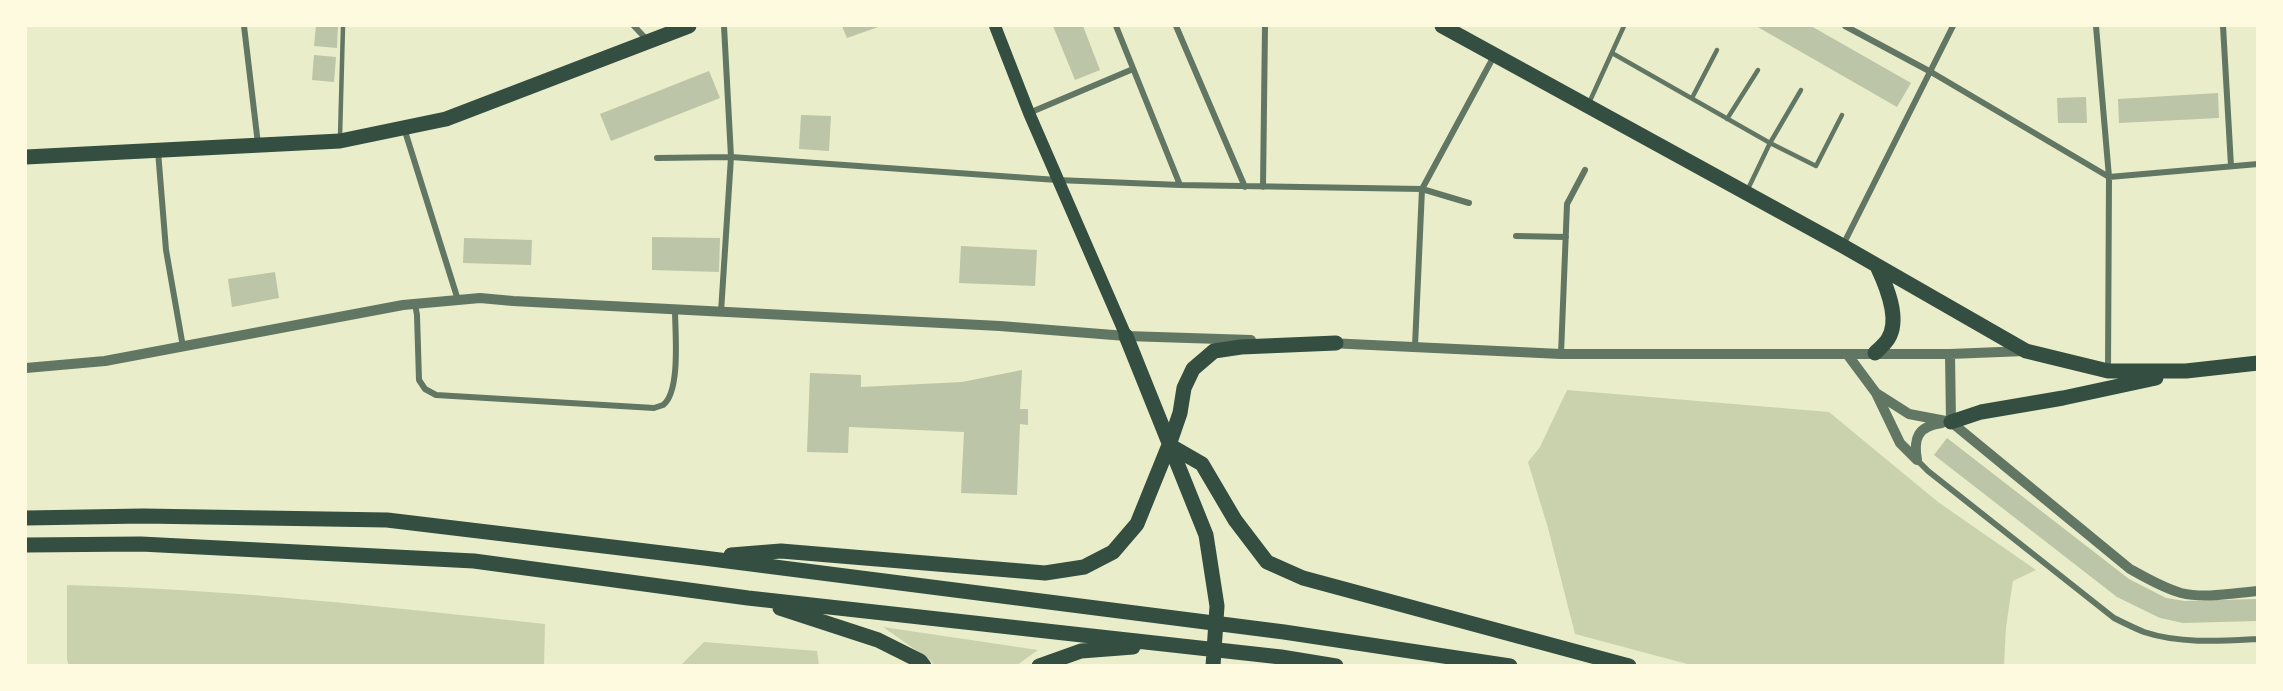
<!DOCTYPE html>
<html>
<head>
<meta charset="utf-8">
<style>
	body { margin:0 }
	#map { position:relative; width:2283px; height:691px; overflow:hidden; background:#e9edc9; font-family:"Roboto Condensed",sans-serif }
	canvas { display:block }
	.frame { position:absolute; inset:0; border:27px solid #fefae0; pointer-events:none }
</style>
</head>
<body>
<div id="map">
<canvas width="2283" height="691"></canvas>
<div class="frame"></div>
</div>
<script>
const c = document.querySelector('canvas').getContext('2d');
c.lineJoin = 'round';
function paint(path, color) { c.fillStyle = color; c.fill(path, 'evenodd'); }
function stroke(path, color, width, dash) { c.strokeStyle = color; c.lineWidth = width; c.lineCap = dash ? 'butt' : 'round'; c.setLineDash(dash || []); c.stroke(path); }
paint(new Path2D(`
	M 1567,390 L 1829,412 L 1938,502 L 2036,570 L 2013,581 L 2006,627 L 2004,665 L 1691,665 L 1575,634 L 1548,528 L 1528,462 L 1540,447 Z
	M 67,585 C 227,589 386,607 545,624 L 544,665 L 69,665 L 67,660 Z
	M 883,627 L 1038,650 L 1017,665 L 934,665 L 930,660 Z
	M 704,642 L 817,651 L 819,665 L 681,665 Z`), '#cad2ad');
paint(new Path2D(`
	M 316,26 L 338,26 L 337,48 L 314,46 Z
	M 842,26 L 881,26 L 847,38 Z
	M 1053,26 L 1083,26 L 1100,70 L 1075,80 Z
	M 1756,26 L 1811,26 L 1911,83 L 1897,107 Z
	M 314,55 L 336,57 L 334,82 L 312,80 Z
	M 709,71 L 720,98 L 611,141 L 600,114 Z
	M 2218,93 L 2219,118 L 2119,123 L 2118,99 Z
	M 2086,97 L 2087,123 L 2058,123 L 2057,98 Z
	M 801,115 L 831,116 L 829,151 L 799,149 Z
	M 652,237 L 720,238 L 719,272 L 652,270 Z
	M 464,238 L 532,240 L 531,265 L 463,263 Z
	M 961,246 L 1037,250 L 1035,286 L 959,283 Z
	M 275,272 L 279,298 L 232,307 L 228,279 Z
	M 1022,370 L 1020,409 L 1028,409 L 1028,425 L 1020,424 L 1017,495 L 961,493 L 964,432 L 849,427 L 848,453 L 807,452 L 810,373 L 861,375 L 861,387 L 962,382 Z
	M 1947,438 L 2129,579 L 2166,598 L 2185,601 L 2256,599 L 2257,621 L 2183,623 L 2160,618 L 2117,597 L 1934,455 Z`), '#bcc5a7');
stroke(new Path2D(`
	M 1612,53 L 1770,143 L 1747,191
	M 1801,90 L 1770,143 L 1816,166 L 1842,115
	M 1692,98 L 1717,50
	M 1589,103 L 1624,26
	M 1727,119 L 1758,70
	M 340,137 L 343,26`), '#617663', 4.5);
stroke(new Path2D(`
	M 244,26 L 258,144
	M 634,26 L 649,42
	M 1116,26 L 1180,185
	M 1176,26 L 1245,187
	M 1845,26 L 1931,72 L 2109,177 L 2258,164
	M 2096,26 L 2109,177 L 2108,369
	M 2223,26 L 2231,166
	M 1029,113 L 1133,69
	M 404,128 L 458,300
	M 158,151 L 166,250 L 183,347
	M 657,158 L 731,157 L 1057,180 L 1180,185 L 1422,189 L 1469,203
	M 1263,187 L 1265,26
	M 1516,236 L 1566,237
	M 1843,245 L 1953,26
	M 415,304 L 417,315 L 419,380 L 425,389 L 436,395 L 654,408 C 654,408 663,405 663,405 C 681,392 675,331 675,310
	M 721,312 L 731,157 L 724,26
	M 1415,346 L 1422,189 L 1494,56
	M 1561,354 L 1567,204 L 1585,170
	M 1917,460 L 1928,471 L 2114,618 C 2124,623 2134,628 2144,632 C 2180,644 2221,641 2258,639`), '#617663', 6);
stroke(new Path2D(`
	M 1329,343 L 1561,354 L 1950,354 L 2025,351
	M 1847,354 L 1876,393 L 1909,414 L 1951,422
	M 1950,354 L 1951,422 L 2130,569 C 2146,578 2163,588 2181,593 C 2205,599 2234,593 2258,591
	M 26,368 L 105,361 L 403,305 L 480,298 L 513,301 L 1000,326 L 1126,336 L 1251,340
	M 1876,393 L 1900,443 L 1917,460
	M 1917,460 C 1913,438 1918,426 1942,423`), '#617663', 10);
stroke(new Path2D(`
	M 995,26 L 1029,113 L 1126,336`), '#344e41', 12);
stroke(new Path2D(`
	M 1442,26 L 1843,246 L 2026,351 L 2108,371 L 2186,371 L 2258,363
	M 26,157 L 340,141 L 446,119 L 689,26
	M 1126,336 L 1206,535 L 1217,606 L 1213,666
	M 1875,353 C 1879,349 1885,344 1888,339 C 1901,319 1886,285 1877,266
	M 1951,422 L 1981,412 L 2063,398 L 2156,378
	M 1169,445 L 1202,464 L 1235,520 L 1267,562 L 1303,578 L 1629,666
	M 26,518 L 143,516 L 387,520 L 704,558 L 1284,632 L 1510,666
	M 26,545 L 141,544 L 474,561 L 748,598 L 1281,657 L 1336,666
	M 731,555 L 781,551 L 1045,573 L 1084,567 L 1113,552 L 1137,524 L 1169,445 L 1180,413 L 1184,388 L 1193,369 L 1214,351 L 1241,347 L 1336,343
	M 780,608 L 878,640 L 920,661 L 924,666
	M 1039,666 L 1081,651 L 1133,647`), '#344e41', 15);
</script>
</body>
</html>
